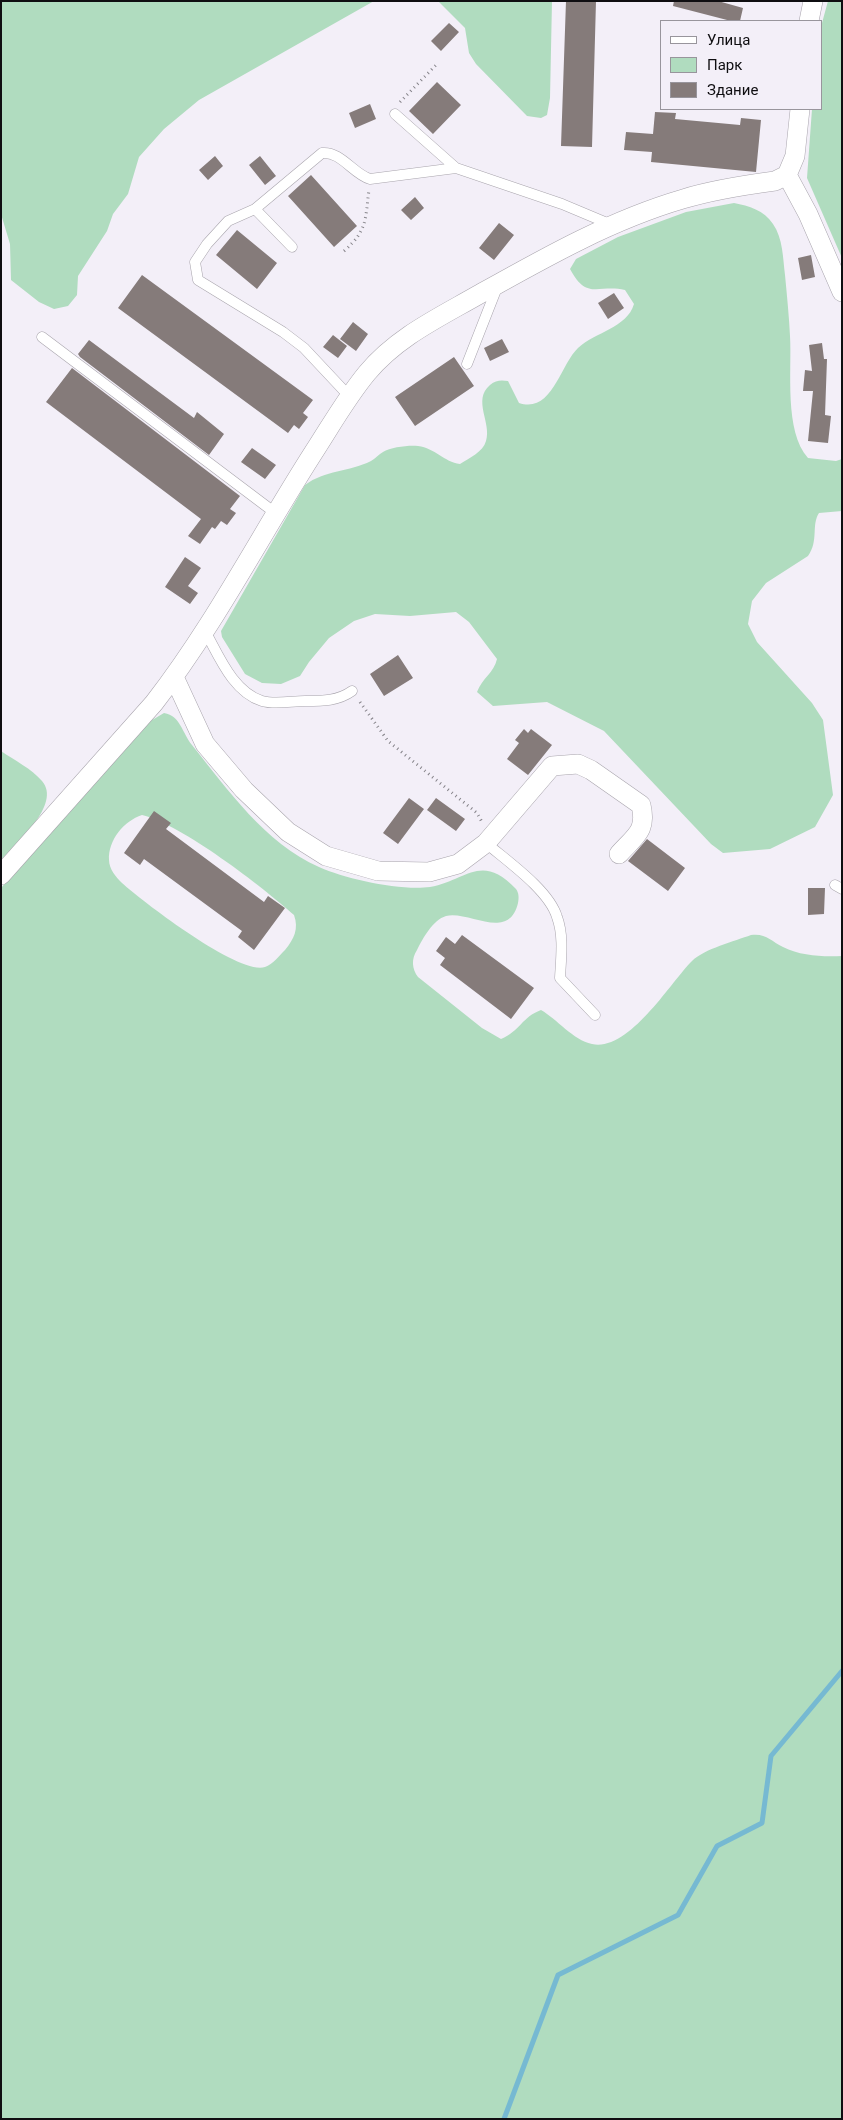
<!DOCTYPE html>
<html>
<head>
<meta charset="utf-8">
<style>
	body { margin:0 }
	#map { position:relative; width:843px; height:2120px; overflow:hidden; background:#f3eff8; font-family:Roboto,sans-serif }
	canvas { display:block }
	.frame { position:absolute; inset:0; border:2px solid #0f0e11; pointer-events:none }
	.legend { position:absolute; left:660px; top:20px; width:162px; height:90px; box-sizing:border-box; background:#f3eff8; border:1px solid #98959c; margin:0; padding:6px 9px; list-style:none; font-size:15px; color:#0f0e11 }
	.legend li { display:flex; align-items:center; gap:10px; height:25px }
	.legend b { width:25px; border:1px solid #98959c }
</style>
</head>
<body>
<div id="map">
<canvas width="843" height="2120"></canvas>
<div class="frame"></div>
<ul class="legend">
<li><b style="height:6px;background:#fff"></b>Улица</li>
<li><b style="height:14px;background:#b0dcbf"></b>Парк</li>
<li><b style="height:14px;background:#857b7a"></b>Здание</li>
</ul>
</div>
<script>
const c = document.querySelector('canvas').getContext('2d');
c.lineJoin = 'round';
function paint(path, color) { c.fillStyle = color; c.fill(path, 'evenodd'); }
function stroke(path, color, width, dash) { c.strokeStyle = color; c.lineWidth = width; c.lineCap = dash ? 'butt' : 'round'; c.setLineDash(dash || []); c.stroke(path); }
paint(new Path2D(`
	M 1,1 L 374,1 L 199,100 L 164,129 L 139,157 L 128,194 L 113,214 L 107,231 L 78,276 L 77,295 L 68,306 L 54,309 L 39,302 L 11,280 L 10,244 L 1,214 Z
	M 438,1 L 552,1 L 550,98 L 547,115 L 541,118 L 527,116 L 476,64 L 469,53 L 465,28 Z
	M 828,1 L 842,1 L 842,258 L 807,178 L 812,109 L 822,109 L 822,23 Z
	M 734,203 C 749,206 764,210 773,224 C 783,238 783,259 785,275 C 787,296 789,316 790,336 C 792,371 784,431 808,458 L 836,461 L 842,459 L 842,511 L 819,513 C 811,525 819,541 808,556 L 766,583 L 752,601 L 748,624 L 757,642 L 812,703 L 823,720 L 833,795 L 815,827 L 770,849 L 723,853 L 711,844 L 604,731 L 547,702 L 493,706 L 477,692 C 482,678 494,673 497,659 L 469,622 L 456,612 L 410,616 L 375,614 L 354,621 L 329,638 L 309,662 L 300,676 L 281,684 L 262,683 L 245,674 L 222,637 L 221,631 L 305,485 C 325,470 349,472 371,461 C 375,459 379,454 383,452 C 391,447 409,445 418,446 C 435,448 444,462 460,464 C 469,458 483,452 486,441 C 492,423 472,400 490,385 C 496,380 501,380 508,381 L 519,403 C 552,414 560,365 578,348 C 595,332 627,328 634,304 L 625,290 C 598,284 587,301 570,269 L 576,259 L 618,237 L 686,212 Z
	M 164,713 C 181,716 182,733 192,745 C 228,790 265,843 319,867 C 346,879 400,891 430,887 C 466,881 481,852 516,889 C 519,893 519,898 518,903 C 509,942 468,910 446,916 C 433,920 423,938 417,950 C 411,959 412,969 418,977 L 482,1028 L 501,1039 C 520,1031 522,1017 541,1010 C 557,1019 573,1040 592,1044 C 629,1052 670,983 692,961 C 704,949 735,941 751,935 C 766,933 771,941 783,947 C 801,956 823,957 842,956 L 842,2119 L 1,2119 L 1,888 L 147,723 ZM 142,815 C 181,824 263,887 294,915 C 299,929 294,939 285,950 C 279,956 273,964 265,967 C 240,976 143,902 122,883 C 116,877 109,869 109,860 C 108,840 124,821 142,815 Z
	M 1,751 C 14,760 32,769 42,781 C 62,804 16,844 1,860 Z`), '#b0dcbf');
stroke(new Path2D(`
	M 504,2119 L 558,1975 L 678,1915 L 717,1846 L 762,1823 L 771,1756 L 842,1671`), '#76b9d2', 5);
paint(new Path2D(`
	M 566,1 L 596,1 L 592,147 L 561,146 Z
	M 674,1 L 718,1 L 743,8 L 740,21 L 731,21 L 673,6 Z
	M 449,23 L 459,32 L 441,51 L 431,41 Z
	M 437,82 L 461,105 L 433,134 L 409,111 Z
	M 370,104 L 376,119 L 355,128 L 349,113 Z
	M 655,112 L 676,113 L 675,119 L 740,125 L 741,118 L 761,120 L 756,172 L 651,162 L 652,152 L 624,150 L 626,132 L 653,134 Z
	M 215,156 L 223,166 L 208,180 L 199,170 Z
	M 260,156 L 276,176 L 265,185 L 249,165 Z
	M 311,175 L 357,226 L 334,247 L 288,196 Z
	M 415,197 L 424,208 L 411,220 L 401,210 Z
	M 499,223 L 514,235 L 494,260 L 479,248 Z
	M 237,230 L 277,263 L 257,289 L 216,255 Z
	M 811,255 L 815,277 L 802,280 L 798,258 Z
	M 142,275 L 313,400 L 303,413 L 308,417 L 299,429 L 294,425 L 288,433 L 118,308 Z
	M 614,293 L 624,308 L 608,319 L 598,303 Z
	M 353,322 L 368,334 L 356,351 L 340,339 Z
	M 333,335 L 347,346 L 338,358 L 323,347 Z
	M 502,339 L 509,352 L 490,361 L 484,348 Z
	M 89,340 L 194,418 L 197,412 L 224,434 L 209,455 L 80,357 L 78,354 Z
	M 822,343 L 824,359 L 827,359 L 825,415 L 831,416 L 828,443 L 808,441 L 813,391 L 803,391 L 805,370 L 812,371 L 809,345 Z
	M 454,357 L 474,386 L 415,426 L 395,397 Z
	M 72,368 L 240,496 L 230,509 L 236,513 L 227,525 L 221,521 L 215,529 L 212,527 L 200,544 L 188,536 L 201,519 L 46,402 Z
	M 252,448 L 276,465 L 265,479 L 241,462 Z
	M 185,557 L 201,568 L 188,586 L 198,593 L 190,604 L 165,587 Z
	M 398,655 L 413,678 L 384,696 L 370,674 Z
	M 524,729 L 528,733 L 531,729 L 552,745 L 528,775 L 507,759 L 519,743 L 515,740 Z
	M 409,798 L 424,809 L 398,844 L 383,833 Z
	M 436,798 L 465,819 L 456,831 L 427,810 Z
	M 154,811 L 171,823 L 166,829 L 264,902 L 268,896 L 285,908 L 254,950 L 238,937 L 242,931 L 144,859 L 140,865 L 124,853 Z
	M 647,839 L 685,868 L 668,891 L 628,861 Z
	M 808,888 L 825,888 L 824,914 L 808,915 Z
	M 462,935 L 534,988 L 511,1019 L 440,965 L 445,958 L 436,951 L 446,937 L 455,944 Z`), '#857b7a');
const service = new Path2D(`
	M 395,114 L 456,168 L 562,204 L 612,225
	M 255,209 L 292,247
	M 42,337 L 274,512
	M 467,364 L 498,285
	M 349,396 L 304,348 L 283,332 L 198,280 L 195,262 L 207,244 L 228,221 L 255,209 L 322,153 C 341,151 353,174 370,179 L 456,168
	M 205,631 C 219,656 233,692 262,701 C 275,705 292,701 305,701 C 323,701 338,701 352,691
	M 486,843 C 507,861 549,890 557,917 C 564,936 561,958 560,978 L 595,1015
	M 835,885 L 842,889`);
const minor = new Path2D(`
	M 809,21 L 813,1
	M 787,175 L 808,214 L 842,292
	M 174,677 L 205,744 L 244,790 L 288,832 L 326,856 L 378,871 L 429,872 L 458,864 L 486,843 L 552,766 L 578,764 L 591,770 L 641,805 C 647,831 636,835 619,854
	M 1,875 L 154,703 C 216,623 262,532 317,447 C 333,422 348,396 367,373 C 397,337 438,318 478,295 C 544,258 611,220 683,199 C 712,190 745,185 775,181 L 787,175 L 795,156 L 800,109`);
stroke(service, '#a8a4ac', 11);
stroke(minor, '#a8a4ac', 20);
stroke(new Path2D(`
	M 400,102 L 436,65
	M 344,251 C 368,230 365,219 369,190
	M 360,702 L 388,741 L 477,813 L 482,822`), '#858389', 3, [1, 4]);
stroke(service, '#fff', 10);
stroke(minor, '#fff', 19);
</script>
</body>
</html>
